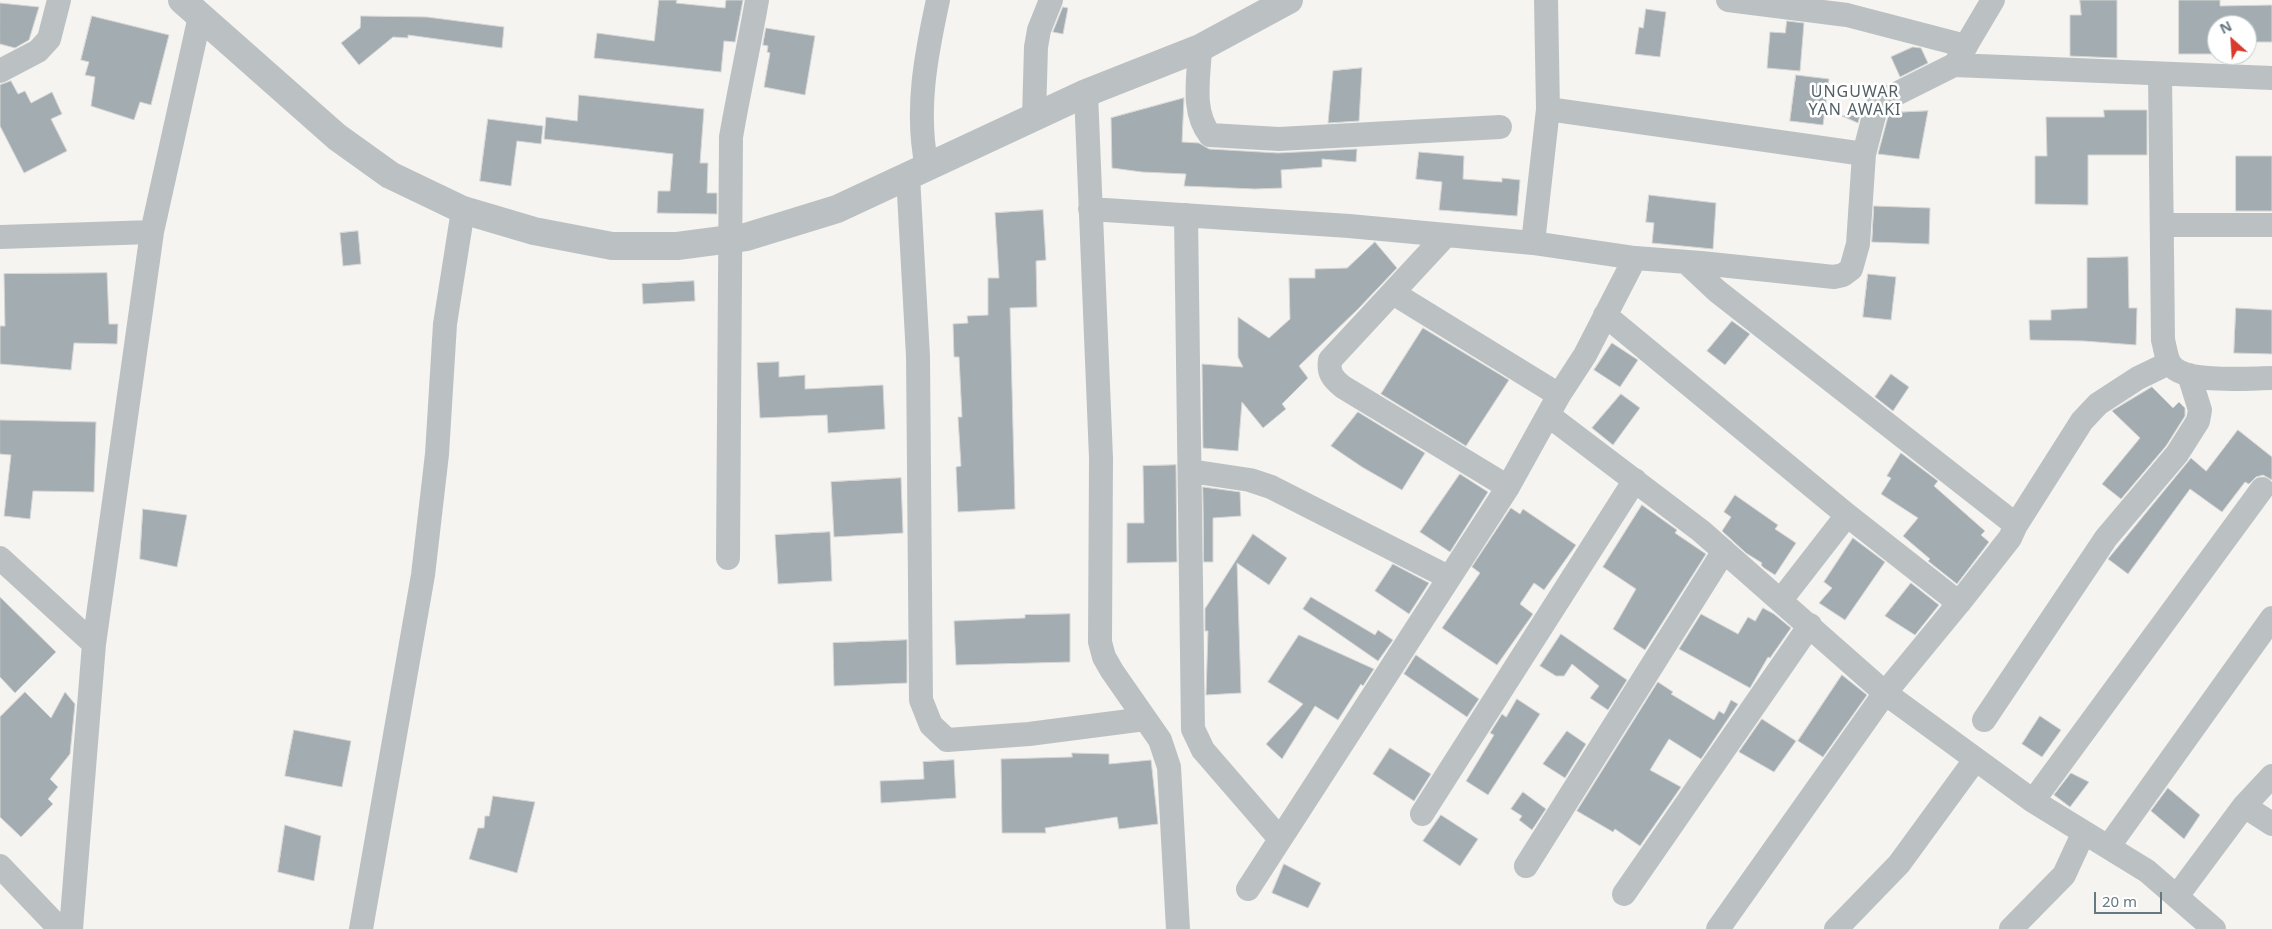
<!DOCTYPE html>
<html>
<head>
<meta charset="utf-8">
<style>
	body { margin:0 }
	#map { position:relative; width:2272px; height:929px; overflow:hidden; background:#f5f4f1; font-family:"Noto Sans",sans-serif }
	canvas { display:block }
	.north { position:absolute; left:2207px; top:15px; width:50px; height:50px; box-sizing:border-box; background:#fff; border:1px solid #c1c9cd; border-radius:50%; rotate:334deg; font-size:14px; font-weight:700; line-height:20px; text-align:center; color:#657981 }
	.north::after { content:''; display:block; margin:auto; width:18px; height:22px; background:#da3a2c; clip-path:polygon(50% 0,100% 100%,50% 72%,0 100%) }
	.scale { position:absolute; left:2094px; top:892px; width:68px; height:22px; box-sizing:border-box; border:2px solid #657981; border-top:0; padding-left:6px; font-size:15px; line-height:18px; white-space:nowrap; color:#657981; -webkit-text-stroke:4px #fff; paint-order:stroke }
</style>
</head>
<body>
<div id="map">
<canvas width="2272" height="929"></canvas>
<div class="north">N</div>
<div class="scale">20 m</div>
</div>
<script>
const c = document.querySelector('canvas').getContext('2d');
c.lineJoin = 'round';
function paint(path, color) { c.fillStyle = color; c.fill(path, 'evenodd'); }
function stroke(path, color, width, dash) { c.strokeStyle = color; c.lineWidth = width; c.lineCap = dash ? 'butt' : 'round'; c.setLineDash(dash || []); c.stroke(path); }
function drawText(font, color, halo, rows, align = 'center') {
  c.font = font + ' "Noto Sans",sans-serif'; c.lineWidth = 5; c.setLineDash([]); c.textBaseline = 'middle'; c.strokeStyle = halo; c.fillStyle = color; for (const [text, x, y, turn = 0] of rows) {
    c.save(); c.translate(x, y); c.rotate((+turn || 0) * Math.PI / 180); c.textAlign = isNaN(turn) ? turn : align; if (halo) c.strokeText(text, 0, 0); c.fillText(text, 0, 0); c.restore();
  }
}
const building = new Path2D(`
	M 659,0 L 677,0 L 676,3 L 725,8 L 726,0 L 743,0 L 735,42 L 724,41 L 721,72 L 594,58 L 597,33 L 654,41 Z
	M 2080,0 L 2117,0 L 2117,58 L 2070,56 L 2070,15 L 2081,15 Z
	M 2179,0 L 2220,0 L 2220,6 L 2272,5 L 2272,42 L 2247,42 L 2247,25 L 2217,25 L 2217,54 L 2179,54 Z
	M 0,3 L 39,7 L 29,40 L 15,48 L 0,44 Z
	M 1063,7 L 1068,8 L 1063,34 L 1053,32 Z
	M 1646,9 L 1666,12 L 1660,57 L 1635,54 L 1639,27 L 1643,28 Z
	M 92,16 L 169,35 L 151,105 L 140,102 L 134,120 L 91,106 L 95,77 L 85,75 L 89,62 L 81,60 Z
	M 361,16 L 427,17 L 504,27 L 502,48 L 408,35 L 408,38 L 393,37 L 359,65 L 341,43 L 360,28 Z
	M 1787,21 L 1804,23 L 1800,71 L 1767,68 L 1770,32 L 1785,33 Z
	M 766,28 L 815,36 L 805,95 L 764,87 L 770,53 L 767,52 L 768,46 L 763,45 Z
	M 1913,47 L 1921,48 L 1928,63 L 1900,77 L 1891,57 Z
	M 1362,68 L 1359,121 L 1328,123 L 1333,71 Z
	M 1796,75 L 1829,79 L 1823,125 L 1790,121 Z
	M 11,81 L 18,94 L 25,91 L 31,103 L 52,92 L 62,114 L 51,119 L 67,151 L 24,173 L 0,126 L 0,85 Z
	M 579,95 L 704,109 L 700,163 L 708,163 L 707,193 L 717,193 L 717,214 L 657,213 L 658,191 L 670,191 L 673,154 L 544,139 L 546,117 L 577,121 Z
	M 1184,98 L 1182,142 L 1199,143 L 1209,149 L 1278,153 L 1357,149 L 1356,162 L 1322,159 L 1322,167 L 1281,170 L 1282,188 L 1255,189 L 1184,186 L 1186,174 L 1142,172 L 1112,168 L 1111,118 Z
	M 2104,110 L 2147,110 L 2147,155 L 2088,155 L 2088,205 L 2035,204 L 2035,156 L 2047,156 L 2046,117 L 2104,117 Z
	M 1928,111 L 1919,159 L 1878,154 L 1889,113 Z
	M 1860,115 L 1858,123 L 1842,116 Z
	M 488,119 L 543,126 L 541,144 L 517,141 L 511,186 L 480,181 Z
	M 1419,152 L 1464,156 L 1463,179 L 1502,182 L 1502,178 L 1520,180 L 1517,216 L 1439,210 L 1442,182 L 1416,179 Z
	M 2236,156 L 2272,156 L 2272,211 L 2236,211 Z
	M 1649,195 L 1716,203 L 1713,249 L 1652,243 L 1654,223 L 1646,222 Z
	M 1874,206 L 1930,208 L 1929,244 L 1872,242 Z
	M 1043,210 L 1046,260 L 1036,261 L 1037,307 L 1010,308 L 1015,509 L 958,512 L 956,467 L 961,466 L 958,417 L 962,417 L 959,357 L 954,357 L 953,324 L 968,323 L 967,316 L 988,315 L 988,278 L 999,278 L 995,213 Z
	M 358,231 L 361,264 L 343,266 L 340,233 Z
	M 1375,242 L 1397,268 L 1358,309 L 1299,366 L 1308,378 L 1282,404 L 1286,409 L 1263,428 L 1242,402 L 1238,451 L 1203,448 L 1202,364 L 1243,367 L 1238,357 L 1238,317 L 1269,338 L 1290,319 L 1289,278 L 1315,278 L 1315,269 L 1347,268 Z
	M 2128,257 L 2129,308 L 2137,308 L 2136,345 L 2084,341 L 2030,340 L 2029,320 L 2051,320 L 2051,310 L 2087,308 L 2087,258 Z
	M 107,273 L 109,324 L 118,324 L 117,344 L 74,343 L 71,370 L 0,364 L 0,326 L 5,326 L 4,274 Z
	M 1868,274 L 1896,277 L 1891,320 L 1863,317 Z
	M 694,281 L 695,301 L 643,304 L 642,284 Z
	M 2236,308 L 2272,310 L 2272,354 L 2234,353 Z
	M 1732,321 L 1750,334 L 1725,365 L 1707,351 Z
	M 1423,328 L 1509,380 L 1466,446 L 1381,394 Z
	M 1612,343 L 1638,360 L 1620,387 L 1594,370 Z
	M 779,362 L 779,377 L 805,375 L 805,389 L 883,385 L 885,429 L 828,433 L 827,415 L 760,418 L 757,363 Z
	M 1891,374 L 1909,387 L 1893,411 L 1875,397 Z
	M 2152,387 L 2173,408 L 2179,402 L 2185,408 L 2185,416 L 2166,446 L 2121,499 L 2102,484 L 2140,438 L 2112,411 Z
	M 1621,394 L 1640,408 L 1613,445 L 1592,428 Z
	M 1358,412 L 1425,453 L 1402,490 L 1362,467 L 1331,446 Z
	M 0,420 L 96,422 L 94,492 L 33,491 L 30,519 L 4,516 L 11,455 L 0,454 Z
	M 2238,430 L 2272,457 L 2272,480 L 2263,475 L 2256,477 L 2249,484 L 2245,482 L 2222,512 L 2190,489 L 2128,574 L 2108,559 L 2191,458 L 2206,471 Z
	M 1901,453 L 1938,481 L 1934,486 L 1985,531 L 1981,535 L 1989,542 L 1957,584 L 1928,561 L 1930,559 L 1903,536 L 1918,518 L 1881,494 L 1891,478 L 1887,476 Z
	M 1176,465 L 1177,562 L 1127,563 L 1127,523 L 1144,523 L 1143,466 Z
	M 1460,474 L 1488,492 L 1450,552 L 1420,532 Z
	M 901,478 L 903,533 L 834,537 L 831,482 Z
	M 1203,487 L 1240,492 L 1241,516 L 1213,518 L 1213,562 L 1204,562 Z
	M 1735,495 L 1778,525 L 1775,529 L 1796,543 L 1775,575 L 1764,568 L 1761,565 L 1762,563 L 1746,553 L 1722,531 L 1731,517 L 1724,512 Z
	M 1642,505 L 1677,530 L 1675,533 L 1706,554 L 1645,650 L 1613,629 L 1636,589 L 1603,567 Z
	M 1511,508 L 1520,514 L 1523,509 L 1576,545 L 1544,590 L 1534,583 L 1520,604 L 1533,614 L 1497,665 L 1442,628 L 1480,573 L 1472,567 Z
	M 143,509 L 187,515 L 177,567 L 140,559 Z
	M 830,532 L 832,581 L 778,584 L 775,535 Z
	M 1253,534 L 1287,558 L 1269,585 L 1237,563 L 1241,693 L 1206,695 L 1208,631 L 1205,631 L 1205,609 Z
	M 1853,538 L 1885,562 L 1845,620 L 1819,603 L 1832,588 L 1824,582 Z
	M 1393,564 L 1429,583 L 1409,614 L 1375,591 Z
	M 1911,583 L 1939,605 L 1915,635 L 1885,616 Z
	M 0,597 L 56,652 L 15,693 L 0,677 Z
	M 1311,597 L 1370,632 L 1375,635 L 1378,630 L 1393,640 L 1378,661 L 1303,609 Z
	M 1763,608 L 1774,614 L 1791,628 L 1770,658 L 1768,657 L 1750,688 L 1679,649 L 1701,614 L 1738,634 L 1748,617 L 1755,621 Z
	M 1070,614 L 1070,662 L 956,665 L 954,621 L 1025,618 L 1025,615 Z
	M 1561,634 L 1627,680 L 1608,710 L 1590,698 L 1599,686 L 1572,664 L 1564,676 L 1556,676 L 1540,666 Z
	M 1299,635 L 1374,669 L 1363,686 L 1361,684 L 1338,720 L 1315,706 L 1282,759 L 1266,744 L 1303,704 L 1268,682 Z
	M 907,640 L 907,683 L 834,686 L 833,643 Z
	M 1416,655 L 1479,699 L 1467,717 L 1404,674 Z
	M 1842,675 L 1867,695 L 1823,757 L 1798,741 Z
	M 1658,682 L 1673,692 L 1671,694 L 1714,720 L 1719,711 L 1724,714 L 1731,700 L 1738,704 L 1701,759 L 1669,739 L 1650,770 L 1681,787 L 1640,846 L 1615,829 L 1613,832 L 1577,811 Z
	M 25,692 L 51,718 L 65,692 L 75,704 L 70,754 L 50,779 L 58,787 L 48,799 L 53,804 L 21,837 L 0,817 L 0,717 Z
	M 1517,699 L 1540,714 L 1488,795 L 1466,781 L 1494,735 L 1490,733 L 1502,714 L 1506,717 Z
	M 2040,716 L 2061,730 L 2042,757 L 2022,744 Z
	M 1762,719 L 1796,741 L 1774,772 L 1739,752 Z
	M 294,730 L 351,741 L 342,787 L 285,776 Z
	M 1567,731 L 1586,744 L 1565,778 L 1543,764 Z
	M 1390,748 L 1431,774 L 1414,801 L 1373,774 Z
	M 1072,753 L 1109,754 L 1109,764 L 1151,760 L 1158,824 L 1119,829 L 1117,817 L 1045,828 L 1046,833 L 1002,833 L 1001,759 L 1072,757 Z
	M 954,760 L 956,798 L 881,803 L 880,781 L 924,779 L 923,762 Z
	M 2071,773 L 2089,782 L 2070,807 L 2054,795 Z
	M 2168,788 L 2200,815 L 2184,839 L 2151,811 Z
	M 1523,792 L 1546,809 L 1532,830 L 1519,820 L 1522,816 L 1511,809 Z
	M 493,796 L 535,802 L 517,873 L 469,859 L 478,828 L 484,828 L 485,816 L 489,816 Z
	M 1441,815 L 1478,839 L 1460,866 L 1423,841 Z
	M 285,825 L 321,836 L 314,881 L 278,872 Z
	M 1284,864 L 1321,883 L 1308,908 L 1272,893 Z`);
paint(building, '#a3adb1');
stroke(building, '#d6d6d4', 1);
stroke(new Path2D(`
	M 1728,0 L 1847,15 L 1966,46
	M 1200,48 C 1199,77 1191,111 1210,135 L 1279,139 L 1500,127
	M 1958,59 L 1993,0
	M 0,71 L 38,51 L 49,39 L 59,0
	M 2160,74 L 2163,340 C 2165,347 2166,356 2169,362 C 2180,385 2249,378 2272,378
	M 1086,93 L 1101,458 L 1100,642 L 1104,657 L 1112,671 L 1160,740 L 1169,767 L 1178,929
	M 1548,109 L 1864,154
	M 1034,117 L 1036,47 L 1039,30 L 1051,0
	M 927,167 C 915,111 926,55 938,0
	M 908,176 L 918,356 L 921,700 L 931,725 L 947,740 L 1029,734 L 1145,719
	M 1090,209 L 1349,226 L 1533,243 L 1635,258 L 1701,263 L 1834,277 L 1843,275 L 1851,269 L 1858,244 L 1864,154 L 1876,108 L 1880,102 L 1954,65 L 2272,78
	M 1186,215 L 1193,729 L 1203,750 L 1280,839
	M 2162,225 L 2272,225
	M 1445,236 L 1330,360 C 1328,373 1333,379 1343,387 L 1508,487
	M 0,237 L 152,232
	M 1533,243 L 1548,109 L 1546,0
	M 1686,262 L 1717,291 L 2016,525 L 2010,538 L 1959,603 L 1885,693 L 1718,929
	M 1393,293 L 1559,395
	M 1605,315 L 1847,515 L 1959,603
	M 1548,415 L 1701,531 L 1885,693 L 2033,801 L 2147,871 L 2214,929
	M 1190,471 L 1250,480 L 1271,487 L 1448,577
	M 2016,525 L 2082,421 L 2098,404 L 2138,378 L 2169,363
	M 0,558 L 94,644
	M 728,558 L 731,137 C 739,91 749,46 757,0
	M 1781,600 L 1847,515
	M 1984,720 L 2106,538 L 2177,454 L 2198,421 L 2200,410 L 2189,375
	M 2033,801 L 2262,489
	M 2244,806 L 2272,824
	M 1422,814 L 1635,480
	M 2109,846 L 2272,618
	M 0,866 L 60,929
	M 1526,866 L 1724,551
	M 1248,889 L 1508,487 L 1559,395 L 1585,355 L 1635,258
	M 1624,894 L 1810,625
	M 2177,896 L 2244,806 L 2272,776
	M 71,929 L 94,644 L 152,232 L 200,16
	M 361,929 L 423,575 L 437,454 L 445,324 L 463,210
	M 1836,929 L 1899,864 L 1975,760
	M 2011,929 L 2064,875 L 2083,834`), '#bbc1c3', 24);
stroke(new Path2D(`
	M 182,0 L 337,137 L 390,175 L 463,210 L 534,231 L 612,246 L 677,246 L 746,237 L 837,209 L 1086,93 L 1200,48 L 1289,0`), '#bbc1c3', 28);
c.letterSpacing = '1px';
drawText('16px', '#536167', '#fff', [
	["UNGUWAR",1855,92],
	["YAN AWAKI",1855,110]
]);
c.letterSpacing = '0px';
</script>
</body>
</html>
